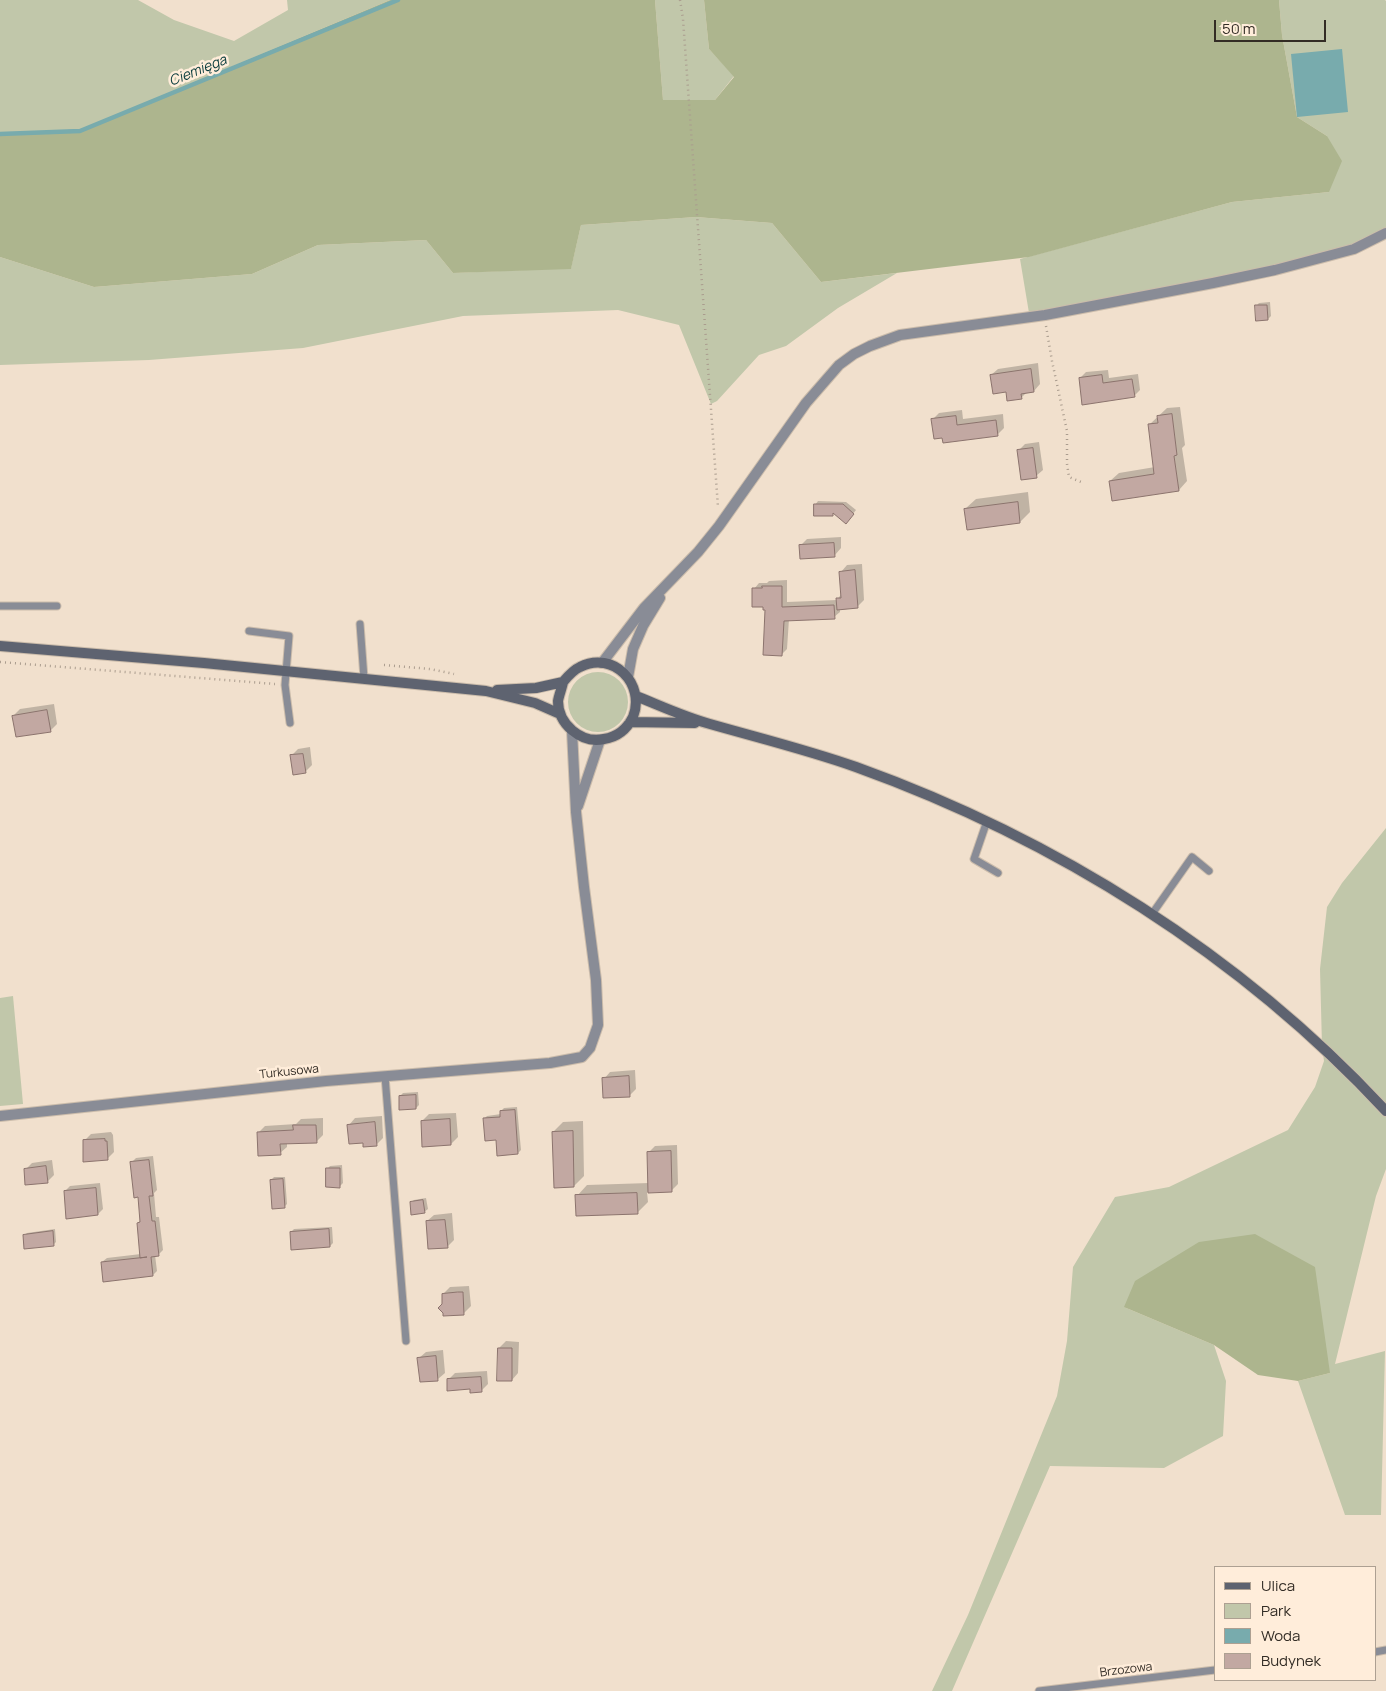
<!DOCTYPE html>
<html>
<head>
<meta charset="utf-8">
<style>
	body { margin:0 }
	#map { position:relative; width:1386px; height:1691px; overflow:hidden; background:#f1e0cd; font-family:Manrope,sans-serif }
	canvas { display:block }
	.legend { position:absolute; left:1214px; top:1566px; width:162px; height:115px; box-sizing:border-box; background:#ffedda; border:1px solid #ada092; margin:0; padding:6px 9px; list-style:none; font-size:15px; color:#332c25 }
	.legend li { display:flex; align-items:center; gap:10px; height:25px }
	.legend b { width:25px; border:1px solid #ada092 }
	.scale { position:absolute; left:1214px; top:20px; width:112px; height:22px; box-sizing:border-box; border:2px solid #332c25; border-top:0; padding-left:6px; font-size:15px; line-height:18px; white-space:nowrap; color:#332c25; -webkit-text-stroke:4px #ffedda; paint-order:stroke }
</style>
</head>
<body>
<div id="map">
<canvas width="1386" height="1691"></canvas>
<ul class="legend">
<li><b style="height:6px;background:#5e6370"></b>Ulica</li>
<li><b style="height:14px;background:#c1c7aa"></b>Park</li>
<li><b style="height:14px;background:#78abad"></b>Woda</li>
<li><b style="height:14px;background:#c2a8a2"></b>Budynek</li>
</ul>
<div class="scale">50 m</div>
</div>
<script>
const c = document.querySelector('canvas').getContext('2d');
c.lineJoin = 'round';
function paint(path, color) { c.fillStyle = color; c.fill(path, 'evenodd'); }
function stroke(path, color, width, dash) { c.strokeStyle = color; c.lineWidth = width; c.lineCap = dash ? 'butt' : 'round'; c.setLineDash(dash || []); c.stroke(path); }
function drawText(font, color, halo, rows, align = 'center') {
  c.font = font + ' Manrope,sans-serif'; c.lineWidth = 5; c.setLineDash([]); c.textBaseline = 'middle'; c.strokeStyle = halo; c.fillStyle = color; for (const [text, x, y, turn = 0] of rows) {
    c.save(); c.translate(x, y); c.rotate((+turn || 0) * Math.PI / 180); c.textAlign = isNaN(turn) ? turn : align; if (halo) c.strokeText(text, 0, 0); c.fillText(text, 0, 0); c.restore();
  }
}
paint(new Path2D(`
	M 0,0 L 138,0 L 174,20 L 234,41 L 288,10 L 287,0 L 390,0 L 81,130 L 0,133 Z
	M 655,0 L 704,0 L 709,49 L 734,76 L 715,100 L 663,100 Z
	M 1279,0 L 1385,0 L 1386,1 L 1386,240 L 1384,234 L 1336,255 L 1029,313 L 1020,259 L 1232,202 L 1329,192 L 1327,136 L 1297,117 L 1282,35 Z
	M 696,217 L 772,223 L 821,282 L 897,273 L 838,308 L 786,346 L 759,355 L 717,401 L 711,404 L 679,325 L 618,310 L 463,316 L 303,348 L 149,360 L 0,365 L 0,257 L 94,287 L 252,274 L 318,245 L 426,240 L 453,273 L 571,268 L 581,225 Z
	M568 702a30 30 0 1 1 60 0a30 30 0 1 1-60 0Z
	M 1386,828 L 1386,1169 L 1376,1196 L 1335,1364 L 1385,1351 L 1381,1515 L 1345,1515 L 1298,1381 L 1330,1373 L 1124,1307 L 1214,1345 L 1226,1381 L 1223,1436 L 1164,1468 L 1050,1466 L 952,1691 L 932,1691 L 968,1615 L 1057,1396 L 1067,1341 L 1073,1267 L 1115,1197 L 1169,1187 L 1288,1130 L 1315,1087 L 1324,1061 L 1322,1046 L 1320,969 L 1327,907 L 1342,883 Z
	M 13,996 L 23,1104 L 0,1106 L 0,998 Z`), '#c1c7aa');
paint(new Path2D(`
	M 390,0 L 655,0 L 663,100 L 715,100 L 734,77 L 709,49 L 704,0 L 1279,0 L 1282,35 L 1297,117 L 1327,136 L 1342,161 L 1329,192 L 1232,202 L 1029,257 L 821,282 L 772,223 L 696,217 L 581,225 L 571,269 L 453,273 L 426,240 L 318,245 L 252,274 L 94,287 L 0,257 L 0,133 L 81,130 Z
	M 1255,1234 L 1315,1267 L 1330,1373 L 1298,1381 L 1258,1375 L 1214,1345 L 1124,1307 L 1135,1281 L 1199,1242 Z`), '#adb58e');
paint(new Path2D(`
	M 1342,49 L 1348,112 L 1297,117 L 1291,54 Z`), '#78abad');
paint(new Path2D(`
	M 1270,302 L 1271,316 L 1268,319 L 1256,306 L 1259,303 Z
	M 1038,363 L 1040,384 L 1034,391 L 1027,392 L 1021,398 L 1007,391 L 991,375 L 998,369 Z
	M 1108,370 L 1109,378 L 1138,374 L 1140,390 L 1134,396 L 1080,378 L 1086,372 Z
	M 1180,407 L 1185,445 L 1182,448 L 1187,481 L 1179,490 L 1110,481 L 1119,473 L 1155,467 L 1149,425 L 1167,408 Z
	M 962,410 L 963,419 L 1003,414 L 1004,428 L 997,435 L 932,420 L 939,413 Z
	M 1039,442 L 1043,470 L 1036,476 L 1018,451 L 1025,444 Z
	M 1028,492 L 1030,512 L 1020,522 L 965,509 L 976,499 Z
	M 818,501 L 846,502 L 856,510 L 849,519 L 834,513 L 832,515 L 815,505 Z
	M 841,537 L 841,548 L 835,555 L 800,546 L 807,539 Z
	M 862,564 L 864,600 L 857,607 L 840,608 L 840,612 L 834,617 L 789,619 L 787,649 L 781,655 L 767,609 L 754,589 L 759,583 L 767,583 L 769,581 L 787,580 L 787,602 L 837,600 L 842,593 L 841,572 L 847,565 Z
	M 54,704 L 57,724 L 51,730 L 13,716 L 20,709 Z
	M 310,747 L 312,765 L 305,772 L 291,756 L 298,749 Z
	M 635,1070 L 636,1089 L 629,1096 L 604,1079 L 610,1072 Z
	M 418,1092 L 419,1105 L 416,1108 L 400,1096 L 403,1093 Z
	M 517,1107 L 521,1150 L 518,1153 L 484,1119 L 487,1116 L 501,1114 L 501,1111 L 504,1108 Z
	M 456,1113 L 458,1137 L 451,1144 L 422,1121 L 429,1114 Z
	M 382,1116 L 383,1138 L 376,1145 L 364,1142 L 349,1125 L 355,1118 Z
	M 323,1118 L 323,1135 L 317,1141 L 287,1143 L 287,1147 L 280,1153 L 258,1133 L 265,1126 L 296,1124 L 301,1119 Z
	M 583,1121 L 584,1176 L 574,1186 L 553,1132 L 563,1122 Z
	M 111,1132 L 113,1135 L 114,1152 L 107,1159 L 84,1141 L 91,1134 Z
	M 677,1145 L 678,1184 L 671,1191 L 647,1192 L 648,1202 L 637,1213 L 577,1196 L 587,1185 L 649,1183 L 648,1153 L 655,1146 Z
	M 153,1156 L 157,1190 L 154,1193 L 156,1217 L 159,1217 L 163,1250 L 158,1255 L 155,1255 L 157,1271 L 153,1275 L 102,1262 L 107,1258 L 141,1254 L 138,1223 L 141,1220 L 139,1196 L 132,1162 L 136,1158 Z
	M 52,1160 L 54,1175 L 47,1182 L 25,1170 L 32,1163 Z
	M 342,1165 L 343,1183 L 340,1186 L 327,1169 L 330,1166 Z
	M 274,1177 L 285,1177 L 287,1204 L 284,1207 L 271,1180 Z
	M 100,1183 L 103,1209 L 98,1214 L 65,1191 L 70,1186 Z
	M 426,1198 L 428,1209 L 424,1212 L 411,1203 L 414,1200 Z
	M 452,1213 L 454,1240 L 447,1247 L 427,1221 L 434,1215 Z
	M 332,1227 L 333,1243 L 330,1246 L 291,1232 L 294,1229 Z
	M 55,1229 L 56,1242 L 53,1245 L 24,1236 L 27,1233 Z
	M 469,1286 L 471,1306 L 464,1313 L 444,1305 L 443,1294 L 450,1287 Z
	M 506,1341 L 519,1342 L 518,1373 L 512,1380 L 499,1348 Z
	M 443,1350 L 445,1373 L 438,1379 L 419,1358 L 426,1352 Z
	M 487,1371 L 488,1384 L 481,1391 L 448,1380 L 455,1373 Z`), '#0003');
stroke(new Path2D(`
	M 0,134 L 80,131 L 398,0`), '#78abad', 4.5);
const building = new Path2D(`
	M 1255,305 L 1267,305 L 1268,320 L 1256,321 Z
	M 1031,369 L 1034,392 L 1021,394 L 1022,399 L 1007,401 L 1006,392 L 993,394 L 990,375 Z
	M 1102,375 L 1103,383 L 1132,379 L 1135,397 L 1082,405 L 1079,378 Z
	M 1172,414 L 1177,455 L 1174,456 L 1179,491 L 1112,501 L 1109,481 L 1154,474 L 1148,424 L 1158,423 L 1157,416 Z
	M 956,416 L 957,425 L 996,420 L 998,436 L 943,443 L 942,438 L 934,439 L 931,419 Z
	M 1033,448 L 1037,478 L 1021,480 L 1017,450 Z
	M 1018,502 L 1020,523 L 967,530 L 964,509 Z
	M 814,504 L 843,504 L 854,514 L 846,524 L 833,513 L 833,516 L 814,516 Z
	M 834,543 L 835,557 L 800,559 L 799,545 Z
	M 855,570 L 858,608 L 837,610 L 836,598 L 841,598 L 839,572 Z
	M 762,586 L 782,586 L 782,607 L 834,605 L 835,619 L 784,621 L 782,656 L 763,655 L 765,610 L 763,610 L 763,607 L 752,607 L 752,588 L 762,588 Z
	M 47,710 L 51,732 L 16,737 L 12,716 Z
	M 303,754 L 306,773 L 293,775 L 290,755 Z
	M 629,1076 L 630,1097 L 603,1098 L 602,1078 Z
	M 416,1095 L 416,1109 L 399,1110 L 399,1096 Z
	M 515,1110 L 518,1154 L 497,1156 L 496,1140 L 485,1141 L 483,1118 L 500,1117 L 500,1111 Z
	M 450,1119 L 451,1145 L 422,1147 L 421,1121 Z
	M 375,1122 L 377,1146 L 363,1147 L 363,1143 L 349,1144 L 347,1125 Z
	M 293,1125 L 316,1125 L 317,1143 L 280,1144 L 281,1155 L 258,1156 L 257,1132 L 293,1130 Z
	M 573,1131 L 574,1187 L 554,1188 L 552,1132 Z
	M 105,1139 L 105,1141 L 107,1141 L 108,1160 L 83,1162 L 83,1140 Z
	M 671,1151 L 672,1192 L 648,1193 L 647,1152 Z
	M 149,1160 L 153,1196 L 149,1196 L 152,1221 L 155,1221 L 159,1256 L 151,1257 L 153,1276 L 103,1282 L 101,1262 L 147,1257 L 140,1258 L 137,1223 L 140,1222 L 138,1197 L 134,1198 L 130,1162 Z
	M 46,1166 L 48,1183 L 25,1185 L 24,1169 Z
	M 326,1168 L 340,1168 L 340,1188 L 326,1187 Z
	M 283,1179 L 285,1208 L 272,1209 L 270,1180 Z
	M 96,1188 L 98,1215 L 66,1219 L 64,1191 Z
	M 637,1193 L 638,1214 L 576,1216 L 575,1195 Z
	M 423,1200 L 425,1213 L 411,1215 L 410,1202 Z
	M 445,1220 L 448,1248 L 428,1249 L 426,1221 Z
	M 329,1229 L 330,1247 L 291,1250 L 290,1232 Z
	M 53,1231 L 54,1246 L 24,1249 L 23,1235 Z
	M 458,1292 L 463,1292 L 464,1315 L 443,1316 L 443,1313 L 438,1308 L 442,1304 L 442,1294 Z
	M 498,1348 L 512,1348 L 512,1381 L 497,1381 Z
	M 436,1356 L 438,1381 L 420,1382 L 417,1358 Z
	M 481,1377 L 482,1392 L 470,1393 L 470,1389 L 447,1391 L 447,1379 Z`);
paint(building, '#c2a8a2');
stroke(building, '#8b736d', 1);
const service = new Path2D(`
	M 0,606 L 57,606
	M 360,624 L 364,678
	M 249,631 L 289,636 L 285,685 L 290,723
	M 987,821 L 974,859 L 998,873
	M 1152,914 L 1192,857 L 1209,871
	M 385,1076 L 406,1341
	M 1375,1652 L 1386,1650
	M 1039,1691 L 1215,1670`);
const minor = new Path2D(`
	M 602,663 L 644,608 L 698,552 L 719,526 L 806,403 L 839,365 L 854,354 L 870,346 L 900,335 L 1045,315 L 1213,283 L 1275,270 L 1354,249 L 1386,233
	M 628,677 L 633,649 L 643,626 L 660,598
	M 578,806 L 600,740
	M 0,1116 L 326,1081 L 550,1063 L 582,1057 L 590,1048 L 598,1025 L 596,980 L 584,887 L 576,812 L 572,731`);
const secondary = new Path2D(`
	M 0,646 L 204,663 L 486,691 L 535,703 L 560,714
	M 497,690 L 536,688 L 563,682 C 568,676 573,670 580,667 C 613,650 646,684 633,717 C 627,729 617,737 604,739 C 581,744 558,724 558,701 C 559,695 562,688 563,682
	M 636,696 C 661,706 684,717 710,724 C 759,738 808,750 856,767 C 1056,839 1241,955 1386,1111
	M 630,722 L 695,723`);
stroke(service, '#cbbcab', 9);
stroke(minor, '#cbbcab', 12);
stroke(secondary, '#cbbcab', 12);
stroke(new Path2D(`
	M 680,0 L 683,19 L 718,507
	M 1046,326 L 1052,361 L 1067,431 L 1067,464 L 1069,477 L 1081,482
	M 0,662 L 275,684
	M 384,665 L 430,669 L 454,674`), '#aa9c8e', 2.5, [1, 4]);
stroke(service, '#898c96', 7);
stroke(minor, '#898c96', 10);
stroke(secondary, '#5e6370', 10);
drawText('12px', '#332c25', '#ffedda', [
	["Turkusowa",289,1072,-6],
	["Brzozowa",1126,1670,-7]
]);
drawText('italic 14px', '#06393b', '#ffedda', [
	["Ciemięga",198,71,-22]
]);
</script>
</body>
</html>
